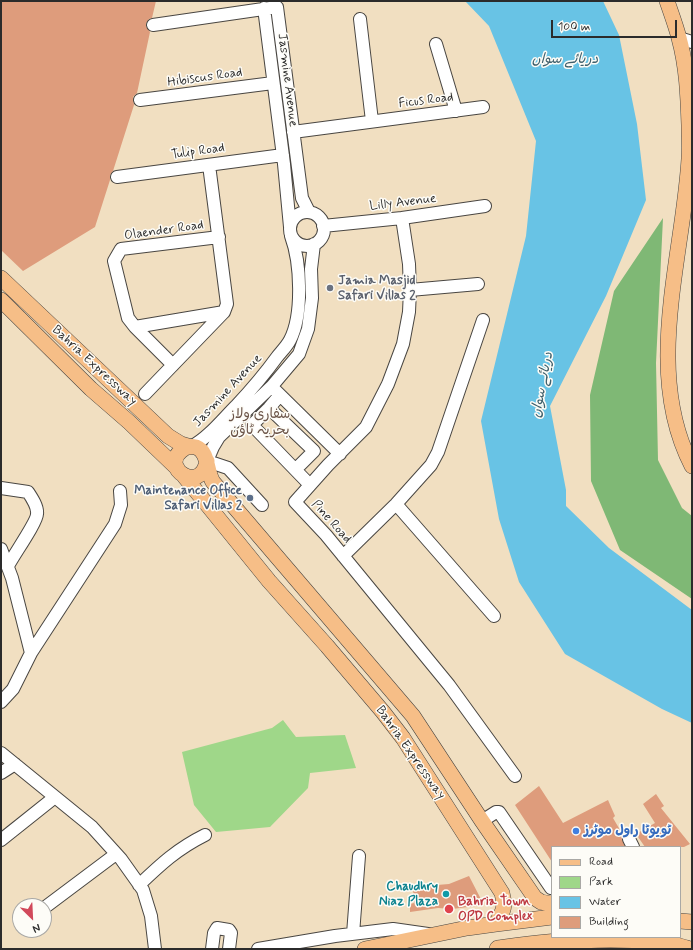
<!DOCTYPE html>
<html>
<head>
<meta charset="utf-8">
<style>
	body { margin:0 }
	#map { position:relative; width:693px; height:950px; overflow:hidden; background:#f1dfc1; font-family:Mynerve,sans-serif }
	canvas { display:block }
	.frame { position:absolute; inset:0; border:2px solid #2b2b2b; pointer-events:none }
	.legend { position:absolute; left:551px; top:846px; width:130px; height:92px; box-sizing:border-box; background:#fdfcf7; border:1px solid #a9a8a5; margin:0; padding:5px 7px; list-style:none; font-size:12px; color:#2b2b2b }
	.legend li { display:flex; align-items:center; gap:8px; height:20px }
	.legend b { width:20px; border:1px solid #a9a8a5 }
	.north { position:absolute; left:12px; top:898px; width:40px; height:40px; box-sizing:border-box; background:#fdfcf7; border:1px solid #a9a8a5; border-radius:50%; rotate:156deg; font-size:11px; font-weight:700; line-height:16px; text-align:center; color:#2b2b2b }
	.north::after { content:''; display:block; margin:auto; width:14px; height:18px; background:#d1495b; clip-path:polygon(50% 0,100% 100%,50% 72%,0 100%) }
	.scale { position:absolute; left:551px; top:20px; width:126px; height:18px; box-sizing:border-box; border:2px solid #2b2b2b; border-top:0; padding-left:5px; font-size:12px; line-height:14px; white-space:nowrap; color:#2b2b2b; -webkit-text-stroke:3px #fdfcf7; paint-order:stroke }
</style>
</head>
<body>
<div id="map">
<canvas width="693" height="950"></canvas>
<div class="frame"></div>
<ul class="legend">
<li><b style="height:5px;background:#f6be87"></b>Road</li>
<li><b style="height:11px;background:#9fd789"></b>Park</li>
<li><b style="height:11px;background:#68c3e5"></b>Water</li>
<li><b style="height:11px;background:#de9c7c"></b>Building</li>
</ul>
<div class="north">N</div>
<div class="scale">100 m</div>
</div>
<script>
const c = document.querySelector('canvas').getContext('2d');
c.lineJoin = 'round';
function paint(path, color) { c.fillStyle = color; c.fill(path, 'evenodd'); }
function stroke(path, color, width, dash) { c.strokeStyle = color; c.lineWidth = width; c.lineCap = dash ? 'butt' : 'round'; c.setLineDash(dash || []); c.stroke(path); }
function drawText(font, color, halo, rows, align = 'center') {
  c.font = font + ' Mynerve,"Playpen Sans Arabic",sans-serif'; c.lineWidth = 3; c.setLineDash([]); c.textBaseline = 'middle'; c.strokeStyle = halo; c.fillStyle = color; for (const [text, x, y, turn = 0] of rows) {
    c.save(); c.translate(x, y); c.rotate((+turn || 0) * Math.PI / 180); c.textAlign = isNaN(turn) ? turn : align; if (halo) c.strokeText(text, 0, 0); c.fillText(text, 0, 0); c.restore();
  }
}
paint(new Path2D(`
	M 283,720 L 296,737 L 345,735 L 356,768 L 310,773 L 308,788 L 270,827 L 216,832 L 194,805 L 182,752 L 272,728 Z`), '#9fd789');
paint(new Path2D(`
	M 663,218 L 656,363 L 658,460 L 682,508 L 692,516 L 692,599 L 620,550 L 591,481 L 590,395 L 614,291 Z`), '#7fb875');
paint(new Path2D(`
	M 465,1 L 603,1 L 619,35 L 637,124 L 646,200 L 606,296 L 550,406 L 566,490 L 566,506 L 609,548 L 692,610 L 692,723 L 662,709 L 565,654 L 519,582 L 499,519 L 481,421 L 526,236 L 536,141 L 489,26 Z`), '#68c3e5');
paint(new Path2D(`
	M 1,1 L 156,1 L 152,18 L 149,19 L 146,23 L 146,26 L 150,32 L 137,93 L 133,97 L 134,105 L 113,171 L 110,175 L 110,180 L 95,227 L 23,271 L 1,250 Z
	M 539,786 L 563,823 L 608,800 L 615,816 L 613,818 L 623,835 L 622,839 L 625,847 L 552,847 L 552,862 L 515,805 Z
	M 656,794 L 664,806 L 661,808 L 690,844 L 684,847 L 645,847 L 636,834 L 655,823 L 643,804 Z
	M 469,876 L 484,905 L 452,909 L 438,908 L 410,912 L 410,904 L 414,903 L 413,887 L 449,884 Z`), '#de9c7c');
const minor = new Path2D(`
	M 264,8 L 284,164 L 290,227
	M 360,19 L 372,121
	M 153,25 L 277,7 L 302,198 L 309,212
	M 679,38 L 692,42
	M 436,44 L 456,111
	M 140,100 L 273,83
	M 293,132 L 483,107
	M 209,165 L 227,304 L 224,312 L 135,327 L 128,318 L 114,261 L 121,249 L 219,237
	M 117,177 L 283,155
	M290 229a17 17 0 1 1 34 0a17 17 0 1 1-34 0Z
	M 402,218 L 409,264 L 410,290 L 409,312 L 403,344 L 388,384 L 366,427 L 328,465 L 295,502 L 326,535 L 449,685 L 515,776
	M 323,226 L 402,218 L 485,206
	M 410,290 L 478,284
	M 135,327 L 173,365
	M 275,390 L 340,454
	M 145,394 L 224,312
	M 280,395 L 269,408 L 252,425 L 310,485
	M 269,408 L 314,451 L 296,469
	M 191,447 C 209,437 222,420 236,406 C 251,390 264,375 277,357 C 281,352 287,346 290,340 C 303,315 301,263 291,236
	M 1,488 L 28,492 C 32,498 38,507 37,514 C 37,522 13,556 8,566
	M 396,504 L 494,616
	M 262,505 L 228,468 L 207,461 L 213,447 L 219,437 L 272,386 L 299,354 L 308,329 L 312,298 L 311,269 L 314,244
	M 1,549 L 12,578 L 31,653
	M 343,556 L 396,504 L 431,465 L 438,452 L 483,320
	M 1,702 L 13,689 L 31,653 L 115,524 L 121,505 L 120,491
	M 1,753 L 92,827 L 121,859 L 143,890 L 151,916 L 155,949
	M 1,773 L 15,764
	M 482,821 L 496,812 L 499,812 L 551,888
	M 629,839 L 633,847
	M 1,840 L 55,797
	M 139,885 C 161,864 177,849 205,835
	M 44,908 L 116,854
	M 353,934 L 359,856
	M 212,949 L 214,933 L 217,928 L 229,930 L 231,933 L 229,949
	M 258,949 L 335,936 L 393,929 L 428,934`);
const major = new Path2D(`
	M 667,1 C 671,13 676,26 679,38 C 687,67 688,96 689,125 C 689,136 690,148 689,159 C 683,258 643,372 692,466
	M 1,278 L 168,436 L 181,444 L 191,447
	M 1,300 L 91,389 L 129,422 L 177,468
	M 207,461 C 201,495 160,468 181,451 C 185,447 191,446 196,447 C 209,452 206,471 213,482 L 413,716 L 482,821 L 535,898 L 541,902 L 552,904
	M 184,476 L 269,581 L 327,646 L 383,712 L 403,738 L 502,893 C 506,908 503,911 496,924 L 467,928 L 365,949
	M 680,921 L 692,922
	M 496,924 L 552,917`);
const highway = new Path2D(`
	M 498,949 C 552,942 609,934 664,943 C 671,944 679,947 687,949`);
stroke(minor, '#494642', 14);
stroke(major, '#494642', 16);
stroke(highway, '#494642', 18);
stroke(minor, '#fff', 12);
stroke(major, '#f6be87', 15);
stroke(highway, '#f6be87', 17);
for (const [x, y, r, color] of [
	[330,288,4,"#6b7280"],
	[250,498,4,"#5c6f8a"],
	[576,831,4,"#3f7fe0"],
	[446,894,4,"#0f9aa8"],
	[449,909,5,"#e0444e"]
]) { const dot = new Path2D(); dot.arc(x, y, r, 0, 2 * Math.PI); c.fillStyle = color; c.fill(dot); stroke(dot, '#fdfcf7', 1.5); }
drawText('13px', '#2b2b2b', '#fdfcf7', [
	["Hibiscus Road",205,78,-8],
	["Jasmine Avenue",287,80,83],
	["Ficus Road",426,101,-7],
	["Tulip Road",198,152,-8],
	["Lilly Avenue",403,203,-7],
	["Olaender Road",164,231,-8],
	["Bahria Expressway",94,366,43],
	["Jasmine Avenue",228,391,-47],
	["Pine Road",331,522,48],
	["Bahria Expressway",410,753,55]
]);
drawText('bold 13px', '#5b616d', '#fdfcf7', [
	["Jamia Masjid",338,281],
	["Safari Villas 2",338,296]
], 'left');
drawText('bold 13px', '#4e5e75', '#fdfcf7', [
	["Maintenance Office",242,491],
	["Safari Villas 2",242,506]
], 'right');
drawText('bold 13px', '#366cbe', '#fdfcf7', [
	["ٹویوٹا راول موٹرز",584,831]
], 'left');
drawText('bold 13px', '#0d838f', '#fdfcf7', [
	["Chaudhry",438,887],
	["Niaz Plaza",438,902]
], 'right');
drawText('bold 13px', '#be3a42', '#fdfcf7', [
	["Bahria Town",458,902],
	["OPD Complex",458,917]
], 'left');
drawText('italic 14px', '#40606c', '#fdfcf7', [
	["دریائے سواں",565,60],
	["دریائے سواں",543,385,-79]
]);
drawText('14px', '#6a5347', '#fdfcf7', [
	["سفاری ولاز",260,415],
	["بحریہ ٹاؤن",260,431]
]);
</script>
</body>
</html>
